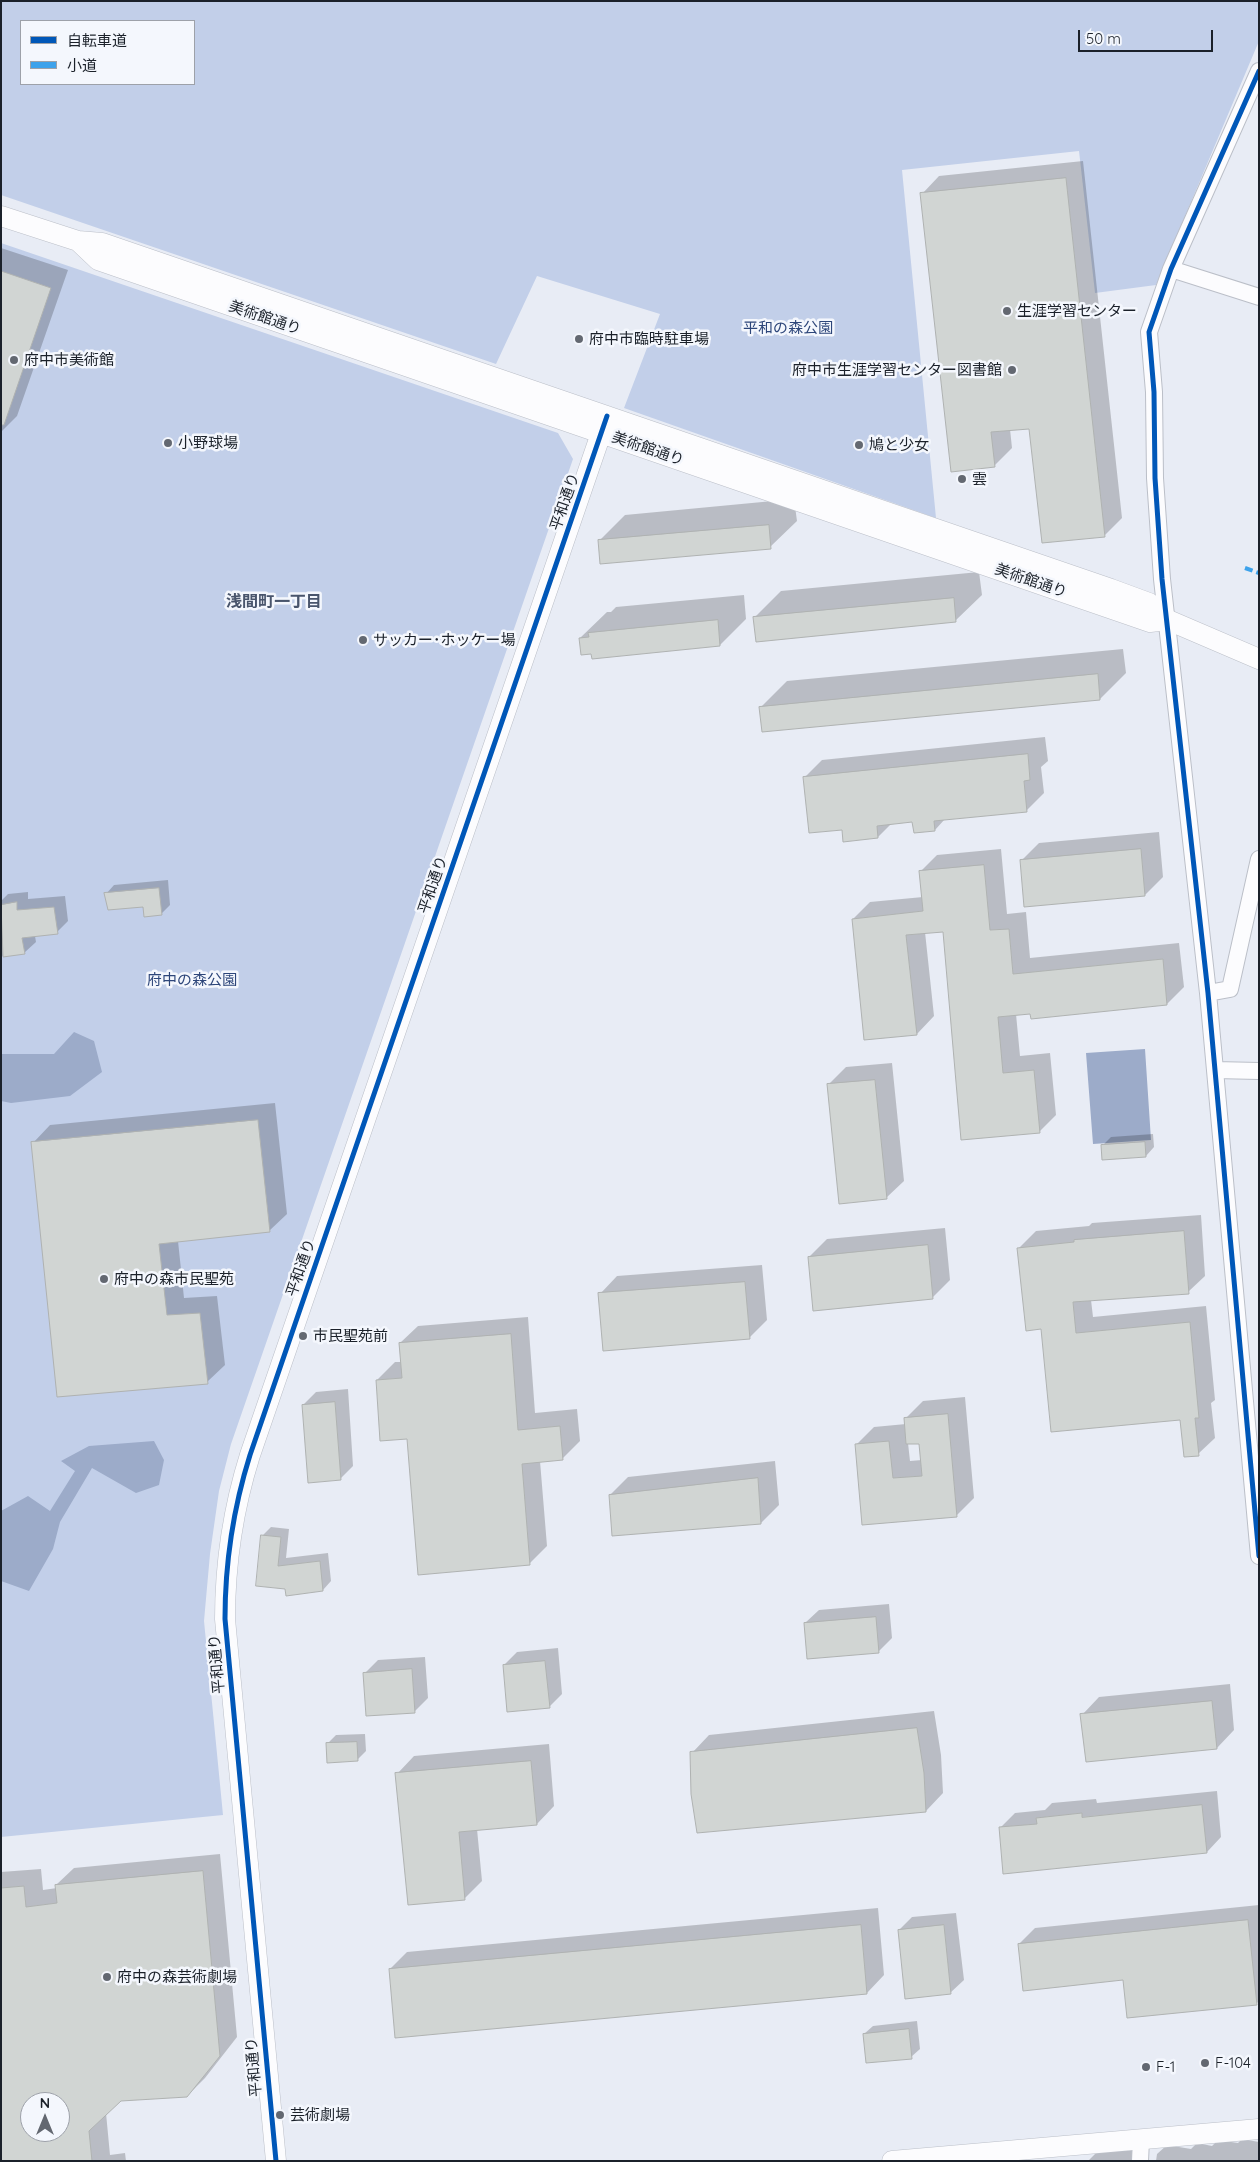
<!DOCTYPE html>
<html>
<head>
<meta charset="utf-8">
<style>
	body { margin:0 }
	#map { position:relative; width:1260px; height:2162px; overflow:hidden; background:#e8ecf5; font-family:Quicksand,"Noto Sans JP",sans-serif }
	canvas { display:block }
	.frame { position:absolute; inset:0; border:2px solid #1b212a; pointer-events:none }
	.legend { position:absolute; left:20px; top:20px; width:175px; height:65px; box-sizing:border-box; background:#f4f7fd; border:1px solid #9da1a9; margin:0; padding:6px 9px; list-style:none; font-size:15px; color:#1b212a }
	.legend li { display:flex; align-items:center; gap:10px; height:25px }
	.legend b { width:25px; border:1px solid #9da1a9 }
	.north { position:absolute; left:20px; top:2092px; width:50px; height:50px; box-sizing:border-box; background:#f4f7fd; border:1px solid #9da1a9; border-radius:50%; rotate:0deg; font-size:14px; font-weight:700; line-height:20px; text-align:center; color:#1b212a }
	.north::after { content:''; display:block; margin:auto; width:18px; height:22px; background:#636871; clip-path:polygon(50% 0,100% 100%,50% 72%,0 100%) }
	.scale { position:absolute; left:1078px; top:30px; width:135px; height:22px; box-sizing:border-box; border:2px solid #1b212a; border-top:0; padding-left:6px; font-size:15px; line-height:18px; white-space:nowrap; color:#1b212a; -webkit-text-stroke:4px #f4f7fd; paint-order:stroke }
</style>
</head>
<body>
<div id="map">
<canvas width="1260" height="2162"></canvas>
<div class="frame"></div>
<ul class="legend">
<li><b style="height:6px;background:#0057b8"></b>自転車道</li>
<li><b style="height:6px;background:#3da2eb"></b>小道</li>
</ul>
<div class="north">N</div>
<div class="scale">50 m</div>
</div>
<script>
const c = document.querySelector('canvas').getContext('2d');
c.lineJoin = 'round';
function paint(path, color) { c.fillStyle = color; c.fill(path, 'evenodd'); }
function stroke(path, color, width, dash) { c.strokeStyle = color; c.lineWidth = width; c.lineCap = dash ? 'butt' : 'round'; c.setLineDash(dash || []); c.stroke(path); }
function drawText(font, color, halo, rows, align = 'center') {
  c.font = font + ' Quicksand,"Noto Sans JP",sans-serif'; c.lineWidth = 5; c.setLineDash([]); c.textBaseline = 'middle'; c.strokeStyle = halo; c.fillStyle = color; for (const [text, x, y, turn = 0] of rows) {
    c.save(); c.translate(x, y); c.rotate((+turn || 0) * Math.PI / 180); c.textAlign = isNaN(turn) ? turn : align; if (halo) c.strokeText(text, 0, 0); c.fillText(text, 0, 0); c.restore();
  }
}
paint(new Path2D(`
	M 1,1 L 1259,1 L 1259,41 L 1156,285 L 1095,293 L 1079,151 L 902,170 L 936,518 L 624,408 L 660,314 L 537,276 L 496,364 L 1,195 ZM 21,21 L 194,21 L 194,84 L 21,84 Z
	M 1,243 L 558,433 L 573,459 L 231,1444 L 219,1491 L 210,1554 L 204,1621 L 223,1815 L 1,1837 Z`), '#c2cfe9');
paint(new Path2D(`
	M 74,1032 L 94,1041 L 102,1072 L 70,1096 L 11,1103 L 1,1101 L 1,1054 L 54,1054 Z
	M 1145,1049 L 1151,1140 L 1093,1144 L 1086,1053 Z
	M 154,1441 L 164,1460 L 159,1485 L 136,1493 L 92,1468 L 60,1522 L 53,1549 L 29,1591 L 1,1581 L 1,1511 L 28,1496 L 50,1511 L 75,1471 L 61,1461 L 89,1446 Z`), '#9cabc9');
paint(new Path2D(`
	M 1083,161 L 1122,518 L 1105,535 L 1030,427 L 1010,429 L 1012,448 L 994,466 L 922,194 L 939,176 Z
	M 1,248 L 68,270 L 17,416 L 1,432 Z
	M 794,499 L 797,521 L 770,547 L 599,541 L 625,515 Z
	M 979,572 L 982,595 L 955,621 L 755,617 L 781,591 Z
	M 744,595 L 746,619 L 720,645 L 592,653 L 580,638 L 607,612 L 611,612 L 616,607 Z
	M 1123,649 L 1126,673 L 1100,699 L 761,707 L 787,681 Z
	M 1045,737 L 1048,761 L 1041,767 L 1044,793 L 1026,811 L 945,819 L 935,830 L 914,821 L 892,823 L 878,837 L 805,777 L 822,760 Z
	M 1159,832 L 1163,877 L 1145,895 L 1021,861 L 1039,843 Z
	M 1001,849 L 1007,914 L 1026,912 L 1030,958 L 1179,943 L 1184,987 L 1167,1004 L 1016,1014 L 1020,1056 L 1050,1053 L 1056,1115 L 1039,1132 L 962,1139 L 944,930 L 925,932 L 934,1016 L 917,1034 L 853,919 L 870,902 L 923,897 L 920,872 L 937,855 Z
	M 168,880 L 170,905 L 161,914 L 106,894 L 114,885 Z
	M 28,892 L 28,899 L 65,896 L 68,921 L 57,932 L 35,936 L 36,942 L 24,953 L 1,956 L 1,901 L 8,894 Z
	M 892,1063 L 904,1181 L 886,1198 L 828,1085 L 846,1067 Z
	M 275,1103 L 287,1214 L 269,1231 L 178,1241 L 184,1298 L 217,1296 L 225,1365 L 207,1382 L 33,1143 L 50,1125 Z
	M 1153,1134 L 1154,1147 L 1146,1156 L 1102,1146 L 1111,1137 Z
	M 1201,1215 L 1205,1276 L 1188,1292 L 1091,1300 L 1093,1317 L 1206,1306 L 1215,1400 L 1211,1403 L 1215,1438 L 1198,1454 L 1182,1418 L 1042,1328 L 1019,1248 L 1036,1231 L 1089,1226 L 1092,1223 Z
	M 945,1228 L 950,1280 L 932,1298 L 809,1257 L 827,1239 Z
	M 762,1265 L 767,1320 L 749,1338 L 600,1294 L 617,1276 Z
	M 528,1317 L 535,1413 L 577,1409 L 580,1441 L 562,1459 L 540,1461 L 547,1546 L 529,1564 L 408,1438 L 377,1380 L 395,1362 L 402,1362 L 400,1343 L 418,1326 Z
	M 348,1389 L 353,1466 L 340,1479 L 303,1405 L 316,1392 Z
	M 965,1397 L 974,1498 L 956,1516 L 863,1524 L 856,1445 L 874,1427 L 906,1424 L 905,1419 L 923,1401 ZM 920,1442 L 922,1460 L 910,1461 L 908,1443 Z
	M 775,1461 L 779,1505 L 761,1523 L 610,1495 L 628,1477 Z
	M 271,1527 L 289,1529 L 286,1558 L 328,1553 L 331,1581 L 323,1590 L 286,1588 L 262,1536 Z
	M 889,1604 L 892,1638 L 878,1652 L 805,1623 L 819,1610 Z
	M 558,1648 L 562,1694 L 549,1707 L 504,1665 L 517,1652 Z
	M 425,1657 L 428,1698 L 414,1712 L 365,1673 L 378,1660 Z
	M 1230,1684 L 1234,1730 L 1217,1748 L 1082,1715 L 1099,1697 Z
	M 934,1711 L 941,1755 L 943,1793 L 926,1811 L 692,1753 L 709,1735 Z
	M 365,1734 L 366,1751 L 357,1760 L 327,1744 L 336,1735 Z
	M 549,1744 L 554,1806 L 537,1824 L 477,1829 L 482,1881 L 464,1899 L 397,1774 L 414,1756 Z
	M 1217,1791 L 1221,1837 L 1207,1852 L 1000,1828 L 1015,1813 L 1045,1810 L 1052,1803 L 1096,1799 L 1097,1803 Z
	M 220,1854 L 237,2037 L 205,2078 L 187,2096 L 120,2099 L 106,2113 L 110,2155 L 125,2153 L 126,2161 L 1,2161 L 1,1872 L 41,1869 L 43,1890 L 57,1888 L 56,1885 L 74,1868 ZM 30,2102 L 60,2102 L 60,2132 L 30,2132 Z
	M 1259,1905 L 1259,2001 L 1256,2004 L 1124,1979 L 1019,1944 L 1035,1928 Z
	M 878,1908 L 884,1975 L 867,1993 L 390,1969 L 407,1952 Z
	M 956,1913 L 964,1980 L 950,1993 L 899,1930 L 912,1917 Z
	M 917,2021 L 920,2049 L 911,2057 L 864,2034 L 873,2026 Z
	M 1242,2139 L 1259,2142 L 1259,2161 L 1156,2161 L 1157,2154 L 1167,2145 L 1191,2149 L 1197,2143 L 1212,2146 L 1218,2140 L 1238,2143 Z
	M 1133,2148 L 1140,2161 L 1088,2161 L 1098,2151 Z`), '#0003');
const building = new Path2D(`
	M 1066,178 L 1105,537 L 1042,543 L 1029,429 L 991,432 L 995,467 L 951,472 L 920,193 Z
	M 1,271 L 51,288 L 4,425 L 1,425 Z
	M 769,525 L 771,549 L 600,564 L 598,540 Z
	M 954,598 L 956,622 L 756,642 L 753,617 Z
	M 718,620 L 720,646 L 592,659 L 591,654 L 581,655 L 579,638 L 589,637 L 588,633 Z
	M 1098,674 L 1100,700 L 762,732 L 759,707 Z
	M 1028,754 L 1030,780 L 1024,781 L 1027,812 L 934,821 L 935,831 L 914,833 L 912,822 L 877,826 L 878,838 L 843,842 L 842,830 L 809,833 L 803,777 Z
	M 1141,849 L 1145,896 L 1024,907 L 1020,860 Z
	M 984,865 L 990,930 L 1009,929 L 1013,974 L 1163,959 L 1167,1005 L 1031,1019 L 1030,1014 L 998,1017 L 1003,1073 L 1034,1070 L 1040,1133 L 961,1140 L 943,932 L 906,935 L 917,1035 L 864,1040 L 852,919 L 923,911 L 919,871 Z
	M 159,888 L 162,915 L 144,917 L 143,907 L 108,910 L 104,893 Z
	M 17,902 L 17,910 L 54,907 L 58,934 L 22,938 L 25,954 L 3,957 L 1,905 Z
	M 875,1080 L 887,1199 L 839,1204 L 827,1084 Z
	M 258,1120 L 270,1232 L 159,1244 L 167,1315 L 200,1313 L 208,1384 L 57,1397 L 31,1142 Z
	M 1145,1142 L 1146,1157 L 1102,1160 L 1101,1145 Z
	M 1184,1231 L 1189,1294 L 1073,1302 L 1076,1333 L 1190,1322 L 1199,1418 L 1195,1418 L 1199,1456 L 1184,1457 L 1180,1420 L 1051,1432 L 1041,1329 L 1026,1331 L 1017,1248 L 1074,1242 L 1074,1240 Z
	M 928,1245 L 933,1299 L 813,1311 L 808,1257 Z
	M 745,1282 L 750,1339 L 603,1351 L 598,1293 Z
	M 511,1334 L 518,1430 L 560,1426 L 563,1460 L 522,1464 L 530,1565 L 418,1575 L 407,1439 L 380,1441 L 376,1380 L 402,1378 L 399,1343 Z
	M 335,1402 L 341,1480 L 308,1483 L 302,1405 Z
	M 948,1414 L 957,1517 L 862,1525 L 855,1444 L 889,1441 L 893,1478 L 922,1476 L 919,1444 L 906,1444 L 904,1418 Z
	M 758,1478 L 761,1524 L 612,1536 L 609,1495 Z
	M 261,1535 L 281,1537 L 278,1566 L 320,1561 L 323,1591 L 286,1596 L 285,1589 L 256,1586 Z
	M 876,1617 L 879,1653 L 807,1659 L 804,1623 Z
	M 545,1661 L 550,1708 L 507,1712 L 503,1665 Z
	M 412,1669 L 415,1713 L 366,1716 L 363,1673 Z
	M 1212,1701 L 1217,1749 L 1086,1762 L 1080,1714 Z
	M 917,1728 L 924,1773 L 926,1812 L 697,1833 L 691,1794 L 690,1752 Z
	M 357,1742 L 358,1761 L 327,1763 L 326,1743 Z
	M 531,1761 L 537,1825 L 459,1832 L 465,1900 L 408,1905 L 395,1773 Z
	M 1202,1805 L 1207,1853 L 1003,1874 L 999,1827 L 1037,1824 L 1036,1818 L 1082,1813 L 1082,1817 Z
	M 203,1871 L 220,2056 L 187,2097 L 121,2101 L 89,2131 L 92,2161 L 1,2161 L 1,1888 L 24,1886 L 26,1907 L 57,1903 L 55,1885 ZM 30,2102 L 60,2102 L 60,2132 L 30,2132 Z
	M 1248,1920 L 1257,2005 L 1127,2018 L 1123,1980 L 1023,1991 L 1018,1944 Z
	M 861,1925 L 867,1994 L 395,2038 L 389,1969 Z
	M 944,1925 L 951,1994 L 905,1999 L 898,1930 Z
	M 909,2029 L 912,2059 L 866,2063 L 863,2034 Z`);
paint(building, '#d1d5d3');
stroke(building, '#afb2b1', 1);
const minor = new Path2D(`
	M 1259,71 L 1171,269 L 1149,332 L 1154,392 L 1155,478 L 1162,579 L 1208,993 L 1259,1556
	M 1171,269 L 1259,297
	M 1208,993 L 1230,989 L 1259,859
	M 1215,1070 L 1259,1071
	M 1140,2161 L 1141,2140`);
const tertiary = new Path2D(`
	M 1,216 L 78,241 L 102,243 L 1111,589 L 1149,603 L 1168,620 L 1259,659
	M 78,241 L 98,260 L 1150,622 L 1168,620
	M 276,2161 L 225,1619 C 225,1562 233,1509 250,1455 L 607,416
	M 892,2161 L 1259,2129`);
stroke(minor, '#bbbfc8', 18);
stroke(tertiary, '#bbbfc8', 21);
stroke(minor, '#fcfcfe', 16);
stroke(tertiary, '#fcfcfe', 20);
stroke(new Path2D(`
	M 1245,568 L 1259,573`), '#3da2eb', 4, [8, 4]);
stroke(new Path2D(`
	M 1259,71 L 1171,269 L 1149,332 L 1154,392 L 1155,478 L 1162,579 L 1208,993 L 1259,1556
	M 276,2161 L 225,1619 C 225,1562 233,1509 250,1455 L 607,416`), '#0057b8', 5);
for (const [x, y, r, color] of [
	[1007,311,5,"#636871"],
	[579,339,5,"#636871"],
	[14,360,5,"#636871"],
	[1012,370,5,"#636871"],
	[168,443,5,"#636871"],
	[859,445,5,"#636871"],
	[962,479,5,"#636871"],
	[363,640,5,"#636871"],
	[104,1279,5,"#636871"],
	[303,1336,5,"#636871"],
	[107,1977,5,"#636871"],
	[1205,2063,5,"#636871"],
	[1146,2067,5,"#636871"],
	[280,2115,5,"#636871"]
]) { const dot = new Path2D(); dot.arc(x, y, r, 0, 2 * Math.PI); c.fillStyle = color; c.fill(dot); stroke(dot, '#f4f7fd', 2); }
drawText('15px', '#1b212a', '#f4f7fd', [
	["生涯学習センター",1017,311],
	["府中市臨時駐車場",589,339],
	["府中市美術館",24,360],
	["府中市生涯学習センター図書館",1002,370,"right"],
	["小野球場",178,443],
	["鳩と少女",869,445],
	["雲",972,479],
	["サッカー･ホッケー場",373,640],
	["府中の森市民聖苑",114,1279],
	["市民聖苑前",313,1336],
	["府中の森芸術劇場",117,1977],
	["F-104",1215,2063],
	["F-1",1156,2067],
	["芸術劇場",290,2115]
], 'left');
drawText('15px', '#1b212a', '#f4f7fd', [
	["美術館通り",265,318,19],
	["美術館通り",648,449,19],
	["平和通り",565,502,-71],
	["美術館通り",1031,581,19],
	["平和通り",433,885,-71],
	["平和通り",301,1268,-71],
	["平和通り",217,1664,-95],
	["平和通り",254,2067,-95]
]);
drawText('15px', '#2d467a', '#f4f7fd', [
	["平和の森公園",788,328],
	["府中の森公園",192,980]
]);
drawText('bold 16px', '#49556c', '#f4f7fd', [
	["浅間町一丁目",274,602]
]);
</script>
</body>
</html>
